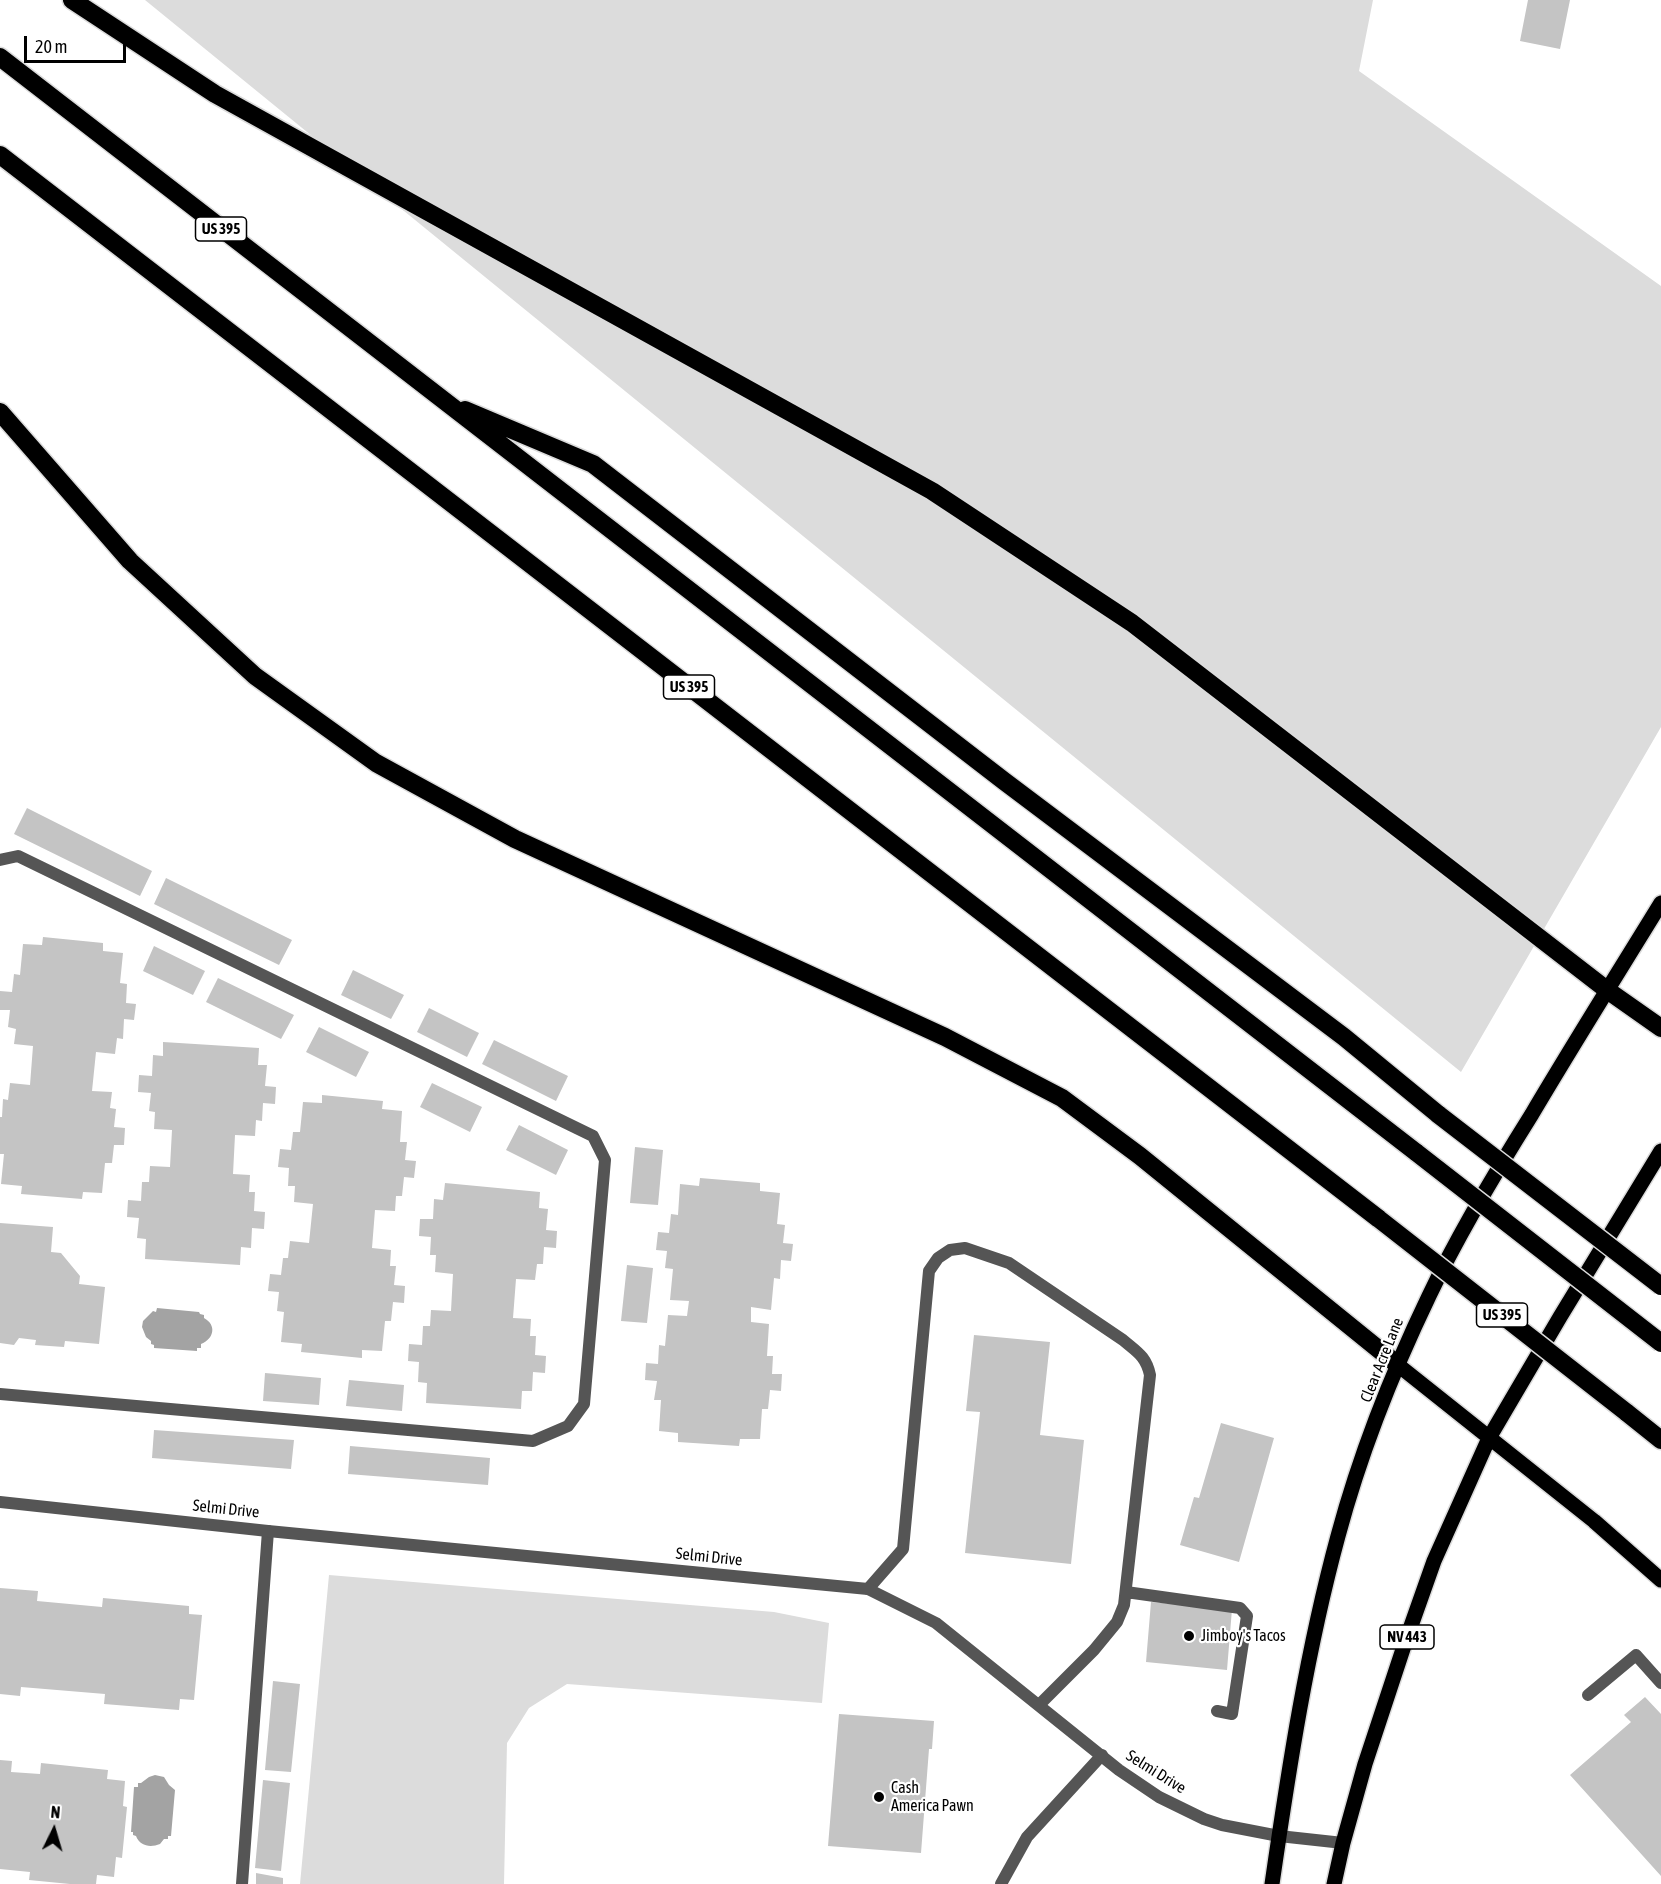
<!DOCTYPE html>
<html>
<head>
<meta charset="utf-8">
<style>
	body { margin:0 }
	#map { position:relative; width:1661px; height:1884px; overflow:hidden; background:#fff; font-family:"Asap Condensed",sans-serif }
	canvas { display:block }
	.north { position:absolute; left:24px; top:1800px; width:60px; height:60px; -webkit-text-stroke:4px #fff; paint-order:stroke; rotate:5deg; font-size:16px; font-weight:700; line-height:24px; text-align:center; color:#000 }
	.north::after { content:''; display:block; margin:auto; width:21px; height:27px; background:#000; clip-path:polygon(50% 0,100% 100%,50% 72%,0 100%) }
	.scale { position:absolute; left:24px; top:36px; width:102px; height:27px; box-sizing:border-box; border:3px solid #000; border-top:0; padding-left:8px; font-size:18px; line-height:21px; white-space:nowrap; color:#000; -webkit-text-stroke:4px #fff; paint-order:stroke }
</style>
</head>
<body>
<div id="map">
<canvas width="1661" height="1884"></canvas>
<div class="north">N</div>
<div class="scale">20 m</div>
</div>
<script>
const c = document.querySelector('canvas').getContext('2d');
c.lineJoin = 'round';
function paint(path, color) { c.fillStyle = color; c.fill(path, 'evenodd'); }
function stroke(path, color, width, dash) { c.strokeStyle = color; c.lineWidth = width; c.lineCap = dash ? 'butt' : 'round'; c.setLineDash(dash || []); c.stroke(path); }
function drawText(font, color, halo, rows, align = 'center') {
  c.font = font + ' "Asap Condensed",sans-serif'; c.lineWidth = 4.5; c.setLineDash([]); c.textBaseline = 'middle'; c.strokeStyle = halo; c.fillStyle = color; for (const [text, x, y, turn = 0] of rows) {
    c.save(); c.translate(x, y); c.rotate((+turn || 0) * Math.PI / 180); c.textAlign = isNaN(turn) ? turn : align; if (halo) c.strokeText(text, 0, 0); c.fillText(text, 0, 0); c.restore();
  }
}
paint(new Path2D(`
	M 145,0 L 1373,0 L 1359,71 L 1661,286 L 1661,727 L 1461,1072 Z
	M 329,1575 L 774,1612 L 829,1623 L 822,1703 L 567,1684 L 529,1708 L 507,1743 L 504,1884 L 300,1884 Z`), '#dcdcdc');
paint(new Path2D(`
	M 157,1308 L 199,1312 L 200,1314 L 204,1315 L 204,1318 C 217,1325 214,1339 201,1344 L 201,1348 L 197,1348 L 197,1351 L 154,1348 L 154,1345 L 151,1344 L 151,1341 L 146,1337 L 142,1327 L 143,1321 L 153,1311 L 156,1312 Z
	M 155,1775 L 164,1777 L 169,1785 L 175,1790 L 171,1836 L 168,1836 L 168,1839 L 164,1839 L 160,1844 C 150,1848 140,1846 136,1836 L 133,1835 L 133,1832 L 131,1832 L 134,1787 L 138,1787 L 138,1783 L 141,1783 L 149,1777 Z`), '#a3a3a3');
paint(new Path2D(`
	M 1528,0 L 1570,0 L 1560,49 L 1520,41 Z
	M 27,808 L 152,871 L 140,896 L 14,834 Z
	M 166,878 L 292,940 L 279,965 L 154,904 Z
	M 43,937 L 103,943 L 103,951 L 123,953 L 120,983 L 127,984 L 126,1003 L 136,1004 L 134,1020 L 124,1019 L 123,1039 L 117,1038 L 115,1054 L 96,1052 L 92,1091 L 112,1092 L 110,1108 L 116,1109 L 114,1127 L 125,1128 L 124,1145 L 114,1145 L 112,1163 L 105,1163 L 102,1193 L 83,1192 L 82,1199 L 21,1194 L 22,1186 L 1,1184 L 4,1154 L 0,1154 L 0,1117 L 2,1117 L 3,1099 L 8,1100 L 10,1083 L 30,1085 L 33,1046 L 14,1044 L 16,1029 L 8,1027 L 10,1010 L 0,1010 L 0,991 L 12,992 L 14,974 L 20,975 L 23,944 L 42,945 Z
	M 154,946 L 205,971 L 193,995 L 143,971 Z
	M 353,970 L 404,995 L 391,1019 L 341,995 Z
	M 218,978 L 294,1015 L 281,1039 L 206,1002 Z
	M 429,1008 L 479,1033 L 467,1057 L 417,1032 Z
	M 319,1027 L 369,1052 L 356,1077 L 306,1052 Z
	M 494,1040 L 568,1076 L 556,1101 L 482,1064 Z
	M 163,1042 L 259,1048 L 258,1065 L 267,1065 L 265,1086 L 276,1087 L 275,1104 L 263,1103 L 262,1121 L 256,1120 L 255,1136 L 235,1135 L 233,1174 L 250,1175 L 249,1192 L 255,1192 L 254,1211 L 265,1212 L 264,1229 L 252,1228 L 251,1248 L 241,1247 L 240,1265 L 145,1259 L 146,1239 L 137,1238 L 139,1218 L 127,1217 L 128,1200 L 141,1201 L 142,1182 L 149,1182 L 150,1166 L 170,1167 L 172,1130 L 154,1129 L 155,1112 L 149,1111 L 151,1093 L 138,1092 L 139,1075 L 152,1076 L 153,1055 L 163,1056 Z
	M 432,1083 L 482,1107 L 470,1132 L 420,1107 Z
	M 322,1095 L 383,1101 L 382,1109 L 402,1111 L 400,1142 L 407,1142 L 405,1160 L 416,1161 L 414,1178 L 404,1177 L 402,1196 L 396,1196 L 395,1211 L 375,1210 L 372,1248 L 391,1250 L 390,1266 L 396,1266 L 394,1285 L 405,1286 L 404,1303 L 393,1302 L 391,1321 L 385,1321 L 382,1351 L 362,1350 L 362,1358 L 301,1352 L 302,1344 L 281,1342 L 284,1312 L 277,1311 L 279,1292 L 268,1291 L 270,1274 L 281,1275 L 283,1258 L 288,1258 L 290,1241 L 309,1243 L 313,1204 L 294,1202 L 295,1186 L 288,1186 L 289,1168 L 278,1167 L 280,1149 L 291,1150 L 293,1132 L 300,1132 L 303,1102 L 322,1103 Z
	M 519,1125 L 568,1150 L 556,1175 L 506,1150 Z
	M 635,1147 L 663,1150 L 658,1205 L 630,1203 Z
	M 700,1178 L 760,1183 L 760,1191 L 780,1193 L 777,1224 L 785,1225 L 783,1243 L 793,1244 L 791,1261 L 781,1260 L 780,1279 L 774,1278 L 771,1310 L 751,1307 L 751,1322 L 769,1324 L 767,1356 L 773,1356 L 772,1374 L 782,1374 L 781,1391 L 770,1390 L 768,1409 L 762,1409 L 760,1439 L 740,1439 L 739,1446 L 678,1442 L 678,1433 L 659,1431 L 661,1400 L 654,1400 L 657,1381 L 645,1380 L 646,1363 L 658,1364 L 659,1345 L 665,1346 L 668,1315 L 687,1316 L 689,1301 L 670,1300 L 673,1269 L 665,1268 L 667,1251 L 656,1250 L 658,1232 L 669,1233 L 671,1214 L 678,1215 L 680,1184 L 699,1186 Z
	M 445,1183 L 540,1192 L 539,1208 L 548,1209 L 546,1230 L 557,1231 L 556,1248 L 544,1247 L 543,1264 L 537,1264 L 535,1280 L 516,1279 L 513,1318 L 531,1319 L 530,1336 L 536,1336 L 535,1355 L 546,1356 L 545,1373 L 533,1372 L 532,1391 L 522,1391 L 521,1409 L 426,1403 L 427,1383 L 418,1382 L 419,1362 L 408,1361 L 409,1344 L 422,1345 L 423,1326 L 430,1326 L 431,1310 L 451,1311 L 453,1274 L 435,1272 L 436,1255 L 430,1255 L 431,1237 L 419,1236 L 420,1219 L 433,1219 L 434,1199 L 443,1200 Z
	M 0,1223 L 53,1227 L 51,1252 L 61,1253 L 80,1276 L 79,1284 L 105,1287 L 99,1344 L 65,1341 L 64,1347 L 35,1345 L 36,1340 L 19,1338 L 14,1345 L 0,1343 Z
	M 627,1265 L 653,1268 L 647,1323 L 621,1321 Z
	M 974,1335 L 1050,1342 L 1040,1435 L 1084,1440 L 1071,1564 L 965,1553 L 980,1412 L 966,1411 Z
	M 265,1373 L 321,1378 L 319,1405 L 263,1401 Z
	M 349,1380 L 404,1385 L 402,1411 L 346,1406 Z
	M 1221,1423 L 1274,1438 L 1239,1562 L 1180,1545 L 1194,1497 L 1199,1498 Z
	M 154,1430 L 294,1440 L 291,1469 L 152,1458 Z
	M 350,1446 L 490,1458 L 488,1485 L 348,1474 Z
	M 0,1588 L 38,1591 L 37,1601 L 102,1607 L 103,1598 L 189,1606 L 189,1614 L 202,1615 L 194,1700 L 180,1699 L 179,1710 L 104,1704 L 105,1694 L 21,1687 L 20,1696 L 0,1694 Z
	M 1151,1602 L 1232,1609 L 1227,1670 L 1146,1662 Z
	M 273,1681 L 300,1684 L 291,1772 L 265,1770 Z
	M 1645,1697 L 1661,1714 L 1661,1876 L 1570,1775 L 1631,1722 L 1624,1715 Z
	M 839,1714 L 934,1721 L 932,1749 L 929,1749 L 921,1853 L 828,1846 Z
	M 0,1760 L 12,1761 L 11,1772 L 40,1774 L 41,1763 L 108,1770 L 107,1779 L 125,1781 L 123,1806 L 127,1807 L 122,1858 L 116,1857 L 114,1877 L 97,1875 L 96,1884 L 70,1884 L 29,1880 L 30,1872 L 0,1869 Z
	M 263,1780 L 290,1783 L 281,1871 L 255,1868 Z
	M 256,1873 L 283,1878 L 283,1884 L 256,1884 Z`), '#c4c4c4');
const primary = new Path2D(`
	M 1398,1365 L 1594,1521 L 1661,1580
	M 1272,1884 C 1289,1767 1307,1650 1338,1536 C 1360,1454 1392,1373 1429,1296 C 1459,1233 1495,1173 1532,1114 C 1574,1043 1618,973 1661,903
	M 1334,1884 L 1343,1843 L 1365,1764 L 1405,1643 L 1434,1561 L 1489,1438 L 1560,1317 L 1661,1151`);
const highway = new Path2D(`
	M 72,0 L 215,94 L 932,491 L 1132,623 L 1607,990 L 1661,1028
	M 0,57 L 1417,1153
	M 0,155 L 1379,1219
	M 465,410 L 593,464 L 1004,781 L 1344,1037 L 1439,1115
	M 0,412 L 130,561 L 255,676 L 376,763 L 515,839 L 945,1037 L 1062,1098 L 1140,1156 L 1398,1365
	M 1626,1412 L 1661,1440`);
stroke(primary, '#dbdbdb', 18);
stroke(highway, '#dbdbdb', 21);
stroke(new Path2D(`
	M 868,1589 L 903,1549 L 929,1271 L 938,1258 L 950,1250 L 965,1248 L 1009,1263 L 1123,1340 C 1137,1352 1146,1356 1150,1375 L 1124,1605 L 1117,1622 L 1094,1650 L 1039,1705
	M 1126,1592 L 1240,1608 L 1247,1616 L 1232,1714 L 1217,1711
	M 1588,1695 L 1636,1655 L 1661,1683
	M 242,1884 L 268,1531
	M 1001,1884 L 1027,1837 L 1102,1755`), '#555', 12);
stroke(new Path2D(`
	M 0,860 L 18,856 L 593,1136 L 605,1160 L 584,1404 L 568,1426 L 533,1441 L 0,1394
	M 0,1502 L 268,1531 L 868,1589 L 936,1623 L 1119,1770 L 1159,1797 L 1204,1819 L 1222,1825 L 1279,1836 L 1343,1843`), '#555', 12);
stroke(primary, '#000', 15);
stroke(highway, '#000', 18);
const highwayBridge = new Path2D(`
	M 1439,1115 L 1661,1286
	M 1417,1153 L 1661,1343
	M 1379,1219 L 1626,1412`);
stroke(highwayBridge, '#dbdbdb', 21, []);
stroke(highwayBridge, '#000', 18);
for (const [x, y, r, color] of [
	[1189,1636,6,"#000"],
	[879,1797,6,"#000"]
]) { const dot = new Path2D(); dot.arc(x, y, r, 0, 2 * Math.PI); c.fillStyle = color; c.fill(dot); stroke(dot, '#fff', 2); }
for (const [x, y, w] of [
	[221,229,51],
	[689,687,51],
	[1502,1315,51],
	[1407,1637,54]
]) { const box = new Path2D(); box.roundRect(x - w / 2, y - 12, w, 24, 4.5); c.fillStyle = '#fff'; c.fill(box); stroke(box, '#000', 1.5); }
drawText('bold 15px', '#000', null, [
	["US 395",221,229],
	["US 395",689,687],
	["US 395",1502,1315],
	["NV 443",1407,1637]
]);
drawText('16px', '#000', '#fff', [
	["Clear Acre Lane",1382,1360,-68],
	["Selmi Drive",226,1509,6],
	["Selmi Drive",709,1557,6],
	["Selmi Drive",1156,1772,32]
]);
drawText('16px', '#000', '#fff', [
	["Jimboy's Tacos",1201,1636],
	["Cash",891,1788],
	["America Pawn",891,1806]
], 'left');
</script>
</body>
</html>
